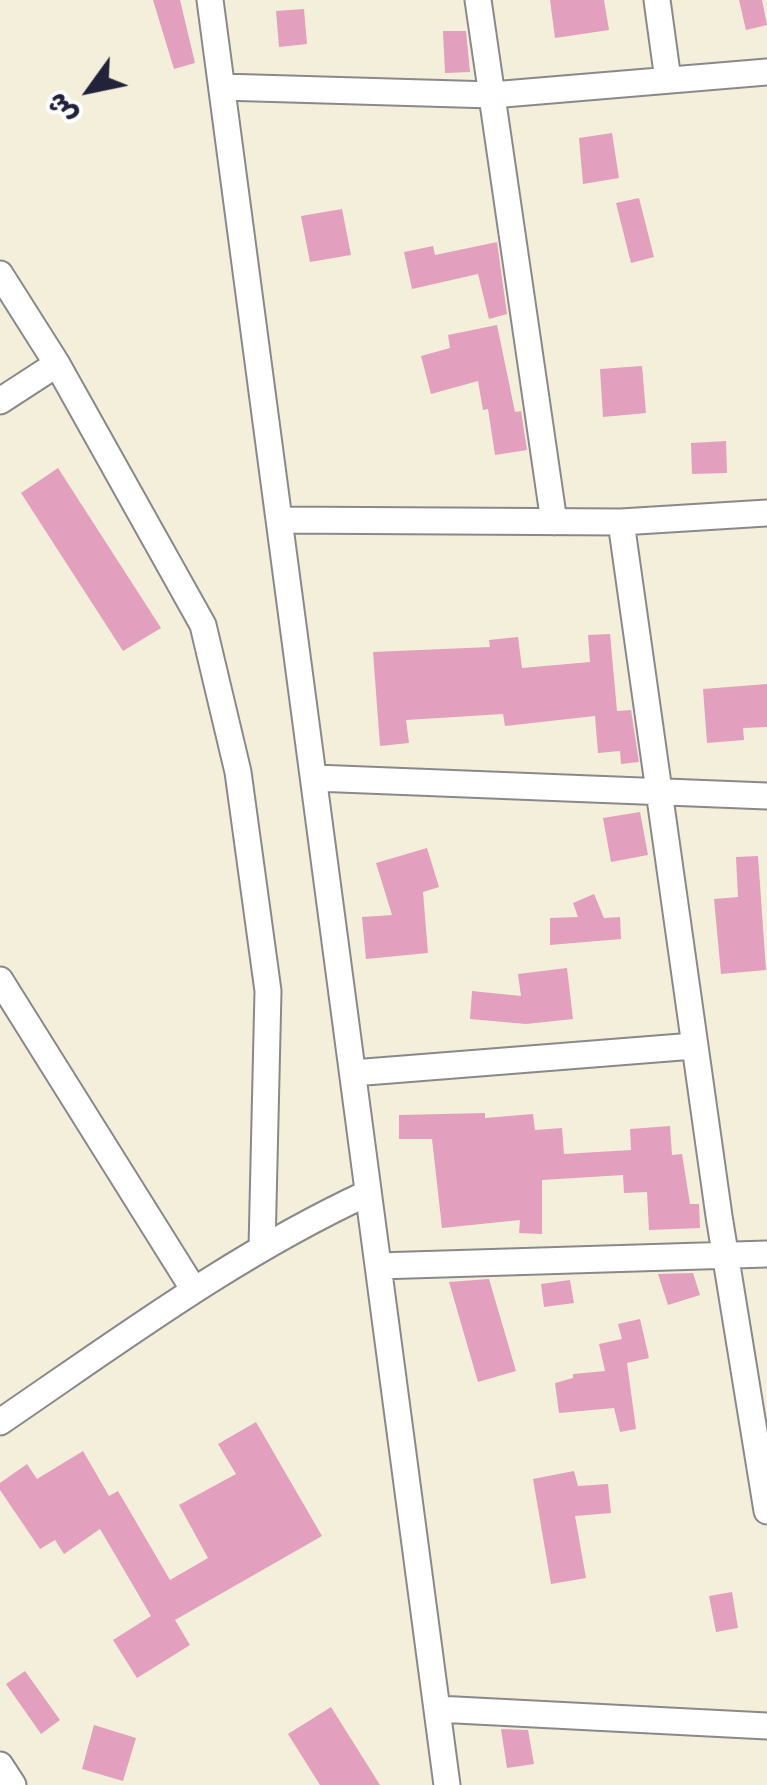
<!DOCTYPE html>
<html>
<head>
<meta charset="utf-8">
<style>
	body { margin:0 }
	#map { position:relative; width:767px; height:1785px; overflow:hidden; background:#f3efdb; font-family:Dekko,"Playpen Sans Arabic",sans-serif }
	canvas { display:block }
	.north { position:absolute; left:40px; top:40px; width:100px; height:100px; -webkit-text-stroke:8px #fff; paint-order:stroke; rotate:237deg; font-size:28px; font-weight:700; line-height:40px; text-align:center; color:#22223b }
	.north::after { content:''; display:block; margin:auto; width:35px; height:45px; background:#22223b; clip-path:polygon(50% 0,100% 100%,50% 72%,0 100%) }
</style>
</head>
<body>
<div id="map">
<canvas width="767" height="1785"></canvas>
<div class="north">ش</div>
</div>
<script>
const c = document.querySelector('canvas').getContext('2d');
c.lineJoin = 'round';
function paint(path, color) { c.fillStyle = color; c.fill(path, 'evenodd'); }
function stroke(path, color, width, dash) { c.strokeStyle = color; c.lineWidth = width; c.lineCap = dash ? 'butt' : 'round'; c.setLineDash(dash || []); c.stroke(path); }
paint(new Path2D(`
	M 153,0 L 180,0 L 195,63 L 174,69 Z
	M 550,0 L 604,0 L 609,30 L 555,38 Z
	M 739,0 L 762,0 L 767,25 L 746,30 Z
	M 304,9 L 307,44 L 279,47 L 276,11 Z
	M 443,31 L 466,31 L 470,72 L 445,73 Z
	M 612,133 L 619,178 L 583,184 L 579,138 Z
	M 639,198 L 654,257 L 631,263 L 616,203 Z
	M 342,209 L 351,255 L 310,262 L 301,216 Z
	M 497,242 L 507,314 L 489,319 L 478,274 L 412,289 L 404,252 L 433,246 L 435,255 Z
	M 497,325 L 515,412 L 521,411 L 527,450 L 495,455 L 488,409 L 483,410 L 478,381 L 431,394 L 421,356 L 450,348 L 448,335 Z
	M 642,366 L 646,413 L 603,417 L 600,369 Z
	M 726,441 L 727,473 L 692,474 L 691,443 Z
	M 58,468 L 161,628 L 123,651 L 21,493 Z
	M 610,634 L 617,711 L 631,710 L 639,762 L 621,764 L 620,751 L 598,753 L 595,716 L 505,726 L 503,714 L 406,720 L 409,743 L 380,746 L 373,652 L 490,647 L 489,640 L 518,637 L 522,668 L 590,662 L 588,635 Z
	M 767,684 L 767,727 L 743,728 L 744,740 L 707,743 L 703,689 Z
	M 640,812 L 648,855 L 611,862 L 603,818 Z
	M 427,848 L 439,887 L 423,892 L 428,953 L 366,959 L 362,917 L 392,915 L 376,863 Z
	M 758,856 L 766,970 L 721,974 L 714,899 L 738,897 L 736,857 Z
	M 594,894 L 604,918 L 620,917 L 621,939 L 550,945 L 550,918 L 578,917 L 573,903 Z
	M 567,968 L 573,1019 L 526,1024 L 470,1019 L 472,991 L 521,996 L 518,974 Z
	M 485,1113 L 485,1118 L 533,1114 L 535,1130 L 562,1128 L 564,1154 L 631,1150 L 630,1129 L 670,1126 L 672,1155 L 682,1154 L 690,1204 L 699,1204 L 700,1228 L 649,1230 L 647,1192 L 624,1193 L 623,1175 L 542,1180 L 542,1234 L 519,1233 L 520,1220 L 442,1228 L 432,1139 L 399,1139 L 399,1115 Z
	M 693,1273 L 700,1295 L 668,1305 L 658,1274 Z
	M 489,1279 L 516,1371 L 478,1382 L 449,1282 Z
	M 570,1280 L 574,1303 L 544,1307 L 541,1284 Z
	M 640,1319 L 649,1358 L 627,1363 L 636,1429 L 620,1432 L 614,1408 L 559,1413 L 555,1383 L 573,1378 L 573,1374 L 605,1371 L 599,1344 L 622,1339 L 618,1324 Z
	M 256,1422 L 322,1536 L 175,1620 L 190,1645 L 137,1678 L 113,1640 L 151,1616 L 100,1529 L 64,1554 L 55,1540 L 40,1549 L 0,1490 L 0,1483 L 27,1464 L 37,1479 L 83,1451 L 109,1496 L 118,1491 L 170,1580 L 208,1558 L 179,1505 L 236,1474 L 218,1444 Z
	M 574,1471 L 578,1486 L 608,1484 L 611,1513 L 575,1516 L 586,1578 L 551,1584 L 533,1479 Z
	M 732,1592 L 738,1628 L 716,1632 L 709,1596 Z
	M 25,1671 L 60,1720 L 41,1734 L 6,1684 Z
	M 331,1707 L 380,1785 L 320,1785 L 288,1734 Z
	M 94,1725 L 136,1738 L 123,1781 L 82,1769 Z
	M 501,1729 L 528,1730 L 534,1764 L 507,1768 Z`), '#e2a0be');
const minor = new Path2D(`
	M 210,0 L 447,1785
	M 478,0 L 554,522
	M 657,0 L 668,80
	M 222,87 L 492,95 L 767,72
	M 0,274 L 57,364 L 203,625 L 238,772 L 268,991 L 262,1248
	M 0,401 L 57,364
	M 279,520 L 621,522 L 767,513
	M 621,522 L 719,1216 L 767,1511
	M 315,778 L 767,796
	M 0,980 L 194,1290
	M 353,1073 L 694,1046
	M 378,1266 L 767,1254
	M 0,1422 C 119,1341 236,1254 368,1193
	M 437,1709 L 767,1726
	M 0,1765 L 13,1785`);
stroke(minor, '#8a888b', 29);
stroke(minor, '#fff', 25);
</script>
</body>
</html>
